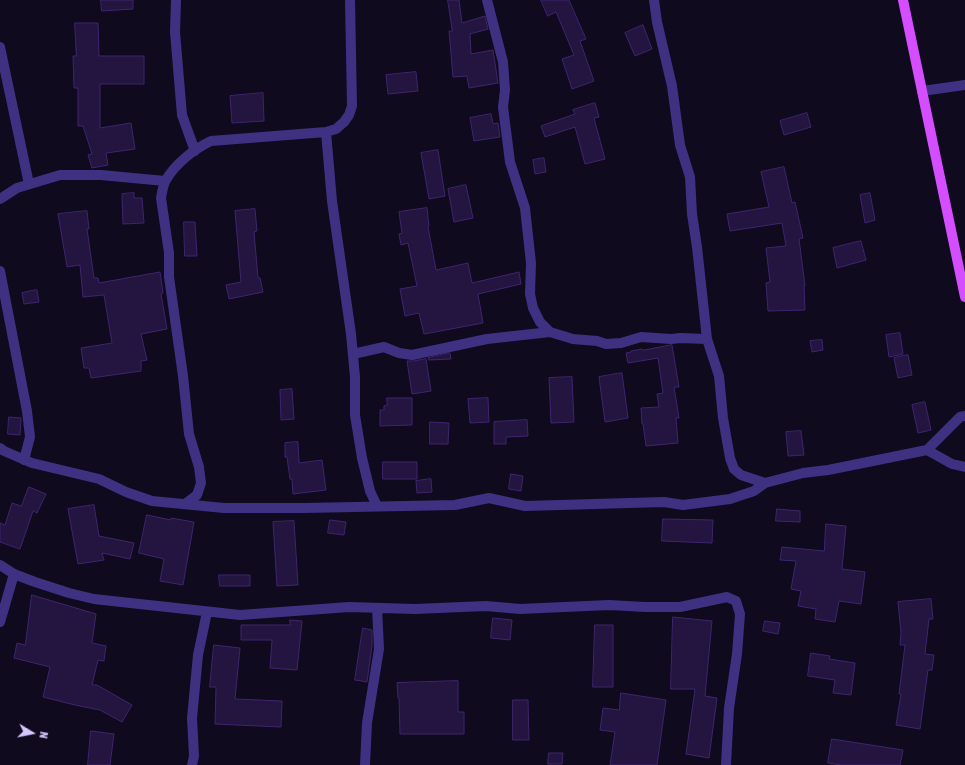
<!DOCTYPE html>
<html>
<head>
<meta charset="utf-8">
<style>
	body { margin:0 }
	#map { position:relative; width:965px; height:765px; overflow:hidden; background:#100a1e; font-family:"Asap Condensed",sans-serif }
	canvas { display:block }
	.north { position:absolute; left:12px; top:713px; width:40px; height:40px; -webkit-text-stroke:3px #100a1e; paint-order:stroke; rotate:100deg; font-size:11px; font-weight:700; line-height:16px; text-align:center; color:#d4c7ff }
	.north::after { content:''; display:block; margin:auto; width:14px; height:18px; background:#d4c7ff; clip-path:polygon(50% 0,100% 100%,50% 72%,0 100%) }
</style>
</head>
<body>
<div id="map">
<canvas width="965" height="765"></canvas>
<div class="north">N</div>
</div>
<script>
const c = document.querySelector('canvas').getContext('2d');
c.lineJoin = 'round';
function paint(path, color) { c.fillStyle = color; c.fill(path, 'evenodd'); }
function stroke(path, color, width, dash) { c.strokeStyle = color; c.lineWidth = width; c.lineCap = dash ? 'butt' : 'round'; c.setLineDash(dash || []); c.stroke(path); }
const building = new Path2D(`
	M 101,0 L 133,0 L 133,9 L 102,11 Z
	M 448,0 L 459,0 L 462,23 L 485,16 L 488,29 L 470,34 L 471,54 L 493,50 L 498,83 L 469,88 L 467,76 L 453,77 L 449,31 L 452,31 Z
	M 541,0 L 569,0 L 586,39 L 580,41 L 594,81 L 572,89 L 562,59 L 574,55 L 556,12 L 548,16 Z
	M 75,23 L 98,23 L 99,56 L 144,56 L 144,84 L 100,84 L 100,128 L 131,123 L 135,149 L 106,153 L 108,165 L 92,168 L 88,155 L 92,154 L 83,126 L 78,126 L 78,88 L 74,88 L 73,56 L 76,56 Z
	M 643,25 L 652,49 L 635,56 L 625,33 Z
	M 416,72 L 418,91 L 388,94 L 386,75 Z
	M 263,93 L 264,121 L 232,123 L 230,96 Z
	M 595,103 L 599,117 L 594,118 L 605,159 L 585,164 L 575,127 L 545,137 L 541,126 L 575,114 L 573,110 Z
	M 807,113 L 811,127 L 784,135 L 780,121 Z
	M 491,114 L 493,124 L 498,123 L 500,137 L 474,141 L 470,118 Z
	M 438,150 L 445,196 L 429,199 L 421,153 Z
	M 544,158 L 546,172 L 535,174 L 533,160 Z
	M 784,167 L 792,203 L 795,202 L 803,238 L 799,239 L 805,286 L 804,286 L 805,310 L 768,311 L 766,283 L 770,282 L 766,248 L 786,246 L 782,223 L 730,231 L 727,214 L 769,207 L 761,172 Z
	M 466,185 L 473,218 L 454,222 L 448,189 Z
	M 134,193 L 134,198 L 142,198 L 144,223 L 123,224 L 122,194 Z
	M 870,193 L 875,220 L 865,223 L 860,195 Z
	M 427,208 L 429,226 L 428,227 L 436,270 L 468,263 L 472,283 L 519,272 L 521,284 L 478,294 L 483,323 L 424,334 L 419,313 L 405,316 L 400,289 L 417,286 L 408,243 L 401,245 L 399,234 L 402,233 L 399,212 Z
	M 255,209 L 257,231 L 254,232 L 258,278 L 260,278 L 263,292 L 229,299 L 226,285 L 241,282 L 235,211 Z
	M 87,211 L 89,229 L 87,229 L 94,278 L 98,278 L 99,283 L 160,272 L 163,293 L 161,294 L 167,329 L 141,334 L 147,360 L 141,361 L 141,371 L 91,378 L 89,368 L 84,368 L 81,348 L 112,343 L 104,295 L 83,297 L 80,265 L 67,267 L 58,214 Z
	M 184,222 L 195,222 L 197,256 L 185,256 Z
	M 861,241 L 866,260 L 837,268 L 833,248 Z
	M 37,290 L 39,302 L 24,304 L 22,293 Z
	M 900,333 L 903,354 L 889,357 L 886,335 Z
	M 822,340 L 823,350 L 812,352 L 810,341 Z
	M 672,345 L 679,387 L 674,387 L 679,418 L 676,418 L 678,443 L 646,446 L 643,424 L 642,424 L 641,408 L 659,407 L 657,394 L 663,393 L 658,358 L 628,363 L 626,353 L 631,352 L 631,351 L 642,349 L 643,350 Z
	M 450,353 L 451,359 L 429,360 L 428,358 Z
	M 908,355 L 912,375 L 898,378 L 894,358 Z
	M 426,359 L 431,391 L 412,394 L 407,361 L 413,361 Z
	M 622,373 L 628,418 L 605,422 L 599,377 Z
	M 572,377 L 574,422 L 551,423 L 549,378 Z
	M 292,389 L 294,419 L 281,420 L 280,390 Z
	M 387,398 L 412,398 L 412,425 L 380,426 L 380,410 L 384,410 L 384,406 L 387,405 Z
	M 488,398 L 489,422 L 470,423 L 468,399 Z
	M 925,402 L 931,430 L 918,433 L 912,405 Z
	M 9,417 L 21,418 L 20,435 L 8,434 Z
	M 527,420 L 528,436 L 506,437 L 506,444 L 494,444 L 494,422 Z
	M 430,422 L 449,423 L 448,444 L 430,444 Z
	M 801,431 L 804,455 L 788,456 L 786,432 Z
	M 298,442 L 299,463 L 322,460 L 326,490 L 293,494 L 292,479 L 290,479 L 287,457 L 285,457 L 285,443 Z
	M 383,462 L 417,462 L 417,479 L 383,479 Z
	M 511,474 L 523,476 L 521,491 L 509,489 Z
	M 431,479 L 432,492 L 417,493 L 416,481 Z
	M 29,487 L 46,494 L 37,513 L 33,511 L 20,549 L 0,542 L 0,523 L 5,525 L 12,503 L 21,506 Z
	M 94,505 L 99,536 L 134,543 L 130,559 L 102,553 L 104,560 L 78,564 L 68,509 Z
	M 777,509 L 800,511 L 800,522 L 776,521 Z
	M 147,515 L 171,520 L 171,518 L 194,522 L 183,585 L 160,581 L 164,559 L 139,553 Z
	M 663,519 L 713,520 L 712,543 L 662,541 Z
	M 330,520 L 346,522 L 344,535 L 328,533 Z
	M 294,521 L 298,585 L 277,586 L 273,522 Z
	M 826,524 L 846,526 L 842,569 L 865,572 L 861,604 L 839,601 L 835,622 L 815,619 L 816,609 L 798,606 L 801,591 L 791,589 L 796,561 L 780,560 L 782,547 L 824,551 Z
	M 219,575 L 250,575 L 250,586 L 220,586 Z
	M 32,595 L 96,614 L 92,643 L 106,646 L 104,661 L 98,660 L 92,685 L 97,685 L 132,705 L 122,722 L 100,710 L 75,705 L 43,697 L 50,667 L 14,658 L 17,643 L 25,645 Z
	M 931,599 L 933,619 L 929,619 L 925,654 L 934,655 L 932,670 L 928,670 L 920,729 L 896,725 L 901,694 L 899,694 L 905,645 L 900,645 L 901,633 L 898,602 Z
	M 673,617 L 712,621 L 705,696 L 717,698 L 709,758 L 686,754 L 695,689 L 671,689 Z
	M 493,618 L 512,620 L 510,640 L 491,638 Z
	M 290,620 L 302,621 L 297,670 L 270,668 L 272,640 L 241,640 L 241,625 L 290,625 Z
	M 765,621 L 780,623 L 778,634 L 763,631 Z
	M 595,625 L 613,625 L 613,687 L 593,687 Z
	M 363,628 L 372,630 L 372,646 L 367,682 L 355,680 Z
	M 214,645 L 240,648 L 235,699 L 282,701 L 281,727 L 215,724 L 216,687 L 210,687 Z
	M 811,653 L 830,656 L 829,659 L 855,663 L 851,695 L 833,693 L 835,680 L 808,676 Z
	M 458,681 L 458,712 L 464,712 L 464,734 L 400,734 L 399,698 L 398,698 L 397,683 Z
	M 621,693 L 666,700 L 657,765 L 610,765 L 615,732 L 600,730 L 603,708 L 619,710 Z
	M 513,700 L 528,700 L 529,740 L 513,740 Z
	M 91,731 L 114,734 L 110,765 L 88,765 Z
	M 832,739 L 903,750 L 900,765 L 841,765 L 828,763 Z
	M 549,753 L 563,753 L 562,764 L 548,764 Z`);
paint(building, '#231540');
stroke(building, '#3d256e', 1);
stroke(new Path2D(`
	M 176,0 L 175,32 L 182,115 L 195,151
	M 487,0 L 503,62 L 505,90 L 503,107 L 510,162 L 525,208 L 531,263 L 530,294 L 533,308 L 540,322 L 550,332 L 573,339 L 597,341 L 606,344 L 621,343 L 641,337 L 671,339 L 680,338 L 707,339
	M 654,0 L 657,22 L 672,86 L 680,145 L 690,177 L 692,214 L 697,247 L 707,339 L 719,376 L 723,418 L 730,458 L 734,469 L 741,475 L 765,483
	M 0,47 L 29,184
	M 922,91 L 965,85
	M 326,132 L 332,201 L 351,334 L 355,377 L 355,415 L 362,458 L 370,491 L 377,506
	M 0,199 L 17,188 L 60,175 L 101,175 L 165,181
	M 0,271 L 27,411 L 30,437 L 24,460
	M 353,354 L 384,347 L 399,353 L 412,355 L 487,339 L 550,332
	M 0,448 L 4,451 L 32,463 L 99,479 L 126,492 L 152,501 L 224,508 L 304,508 L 455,505 L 489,498 L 525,506 L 664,502 L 683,505 L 730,499 L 754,491 L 765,483 L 803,473 L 828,470 L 927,450 L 952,464 L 965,467
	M 927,450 L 960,417 L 965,416
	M 185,504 L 197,495 L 201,483 L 199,467 L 189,434 L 183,376 L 169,277 L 169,253 L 161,198 C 162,192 163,185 166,180 C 175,164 194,149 211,141 L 326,132 L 336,129 L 344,122 L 349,115 L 352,106 L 350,0
	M 0,565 L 14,574 L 35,582 L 69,593 L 94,599 L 240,615 L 349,607 L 415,609 L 486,606 L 520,609 L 609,605 L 645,607 L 680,607 L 727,597 L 736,601 L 740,614 L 737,654 L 729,708 L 726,765
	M 0,622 L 14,574
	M 192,765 L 194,756 L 192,718 L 198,655 L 207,612
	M 365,765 L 367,723 L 379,649 L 377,608`), '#3e3181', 10);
stroke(new Path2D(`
	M 903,0 L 965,297`), '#d44eff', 10);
</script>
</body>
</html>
